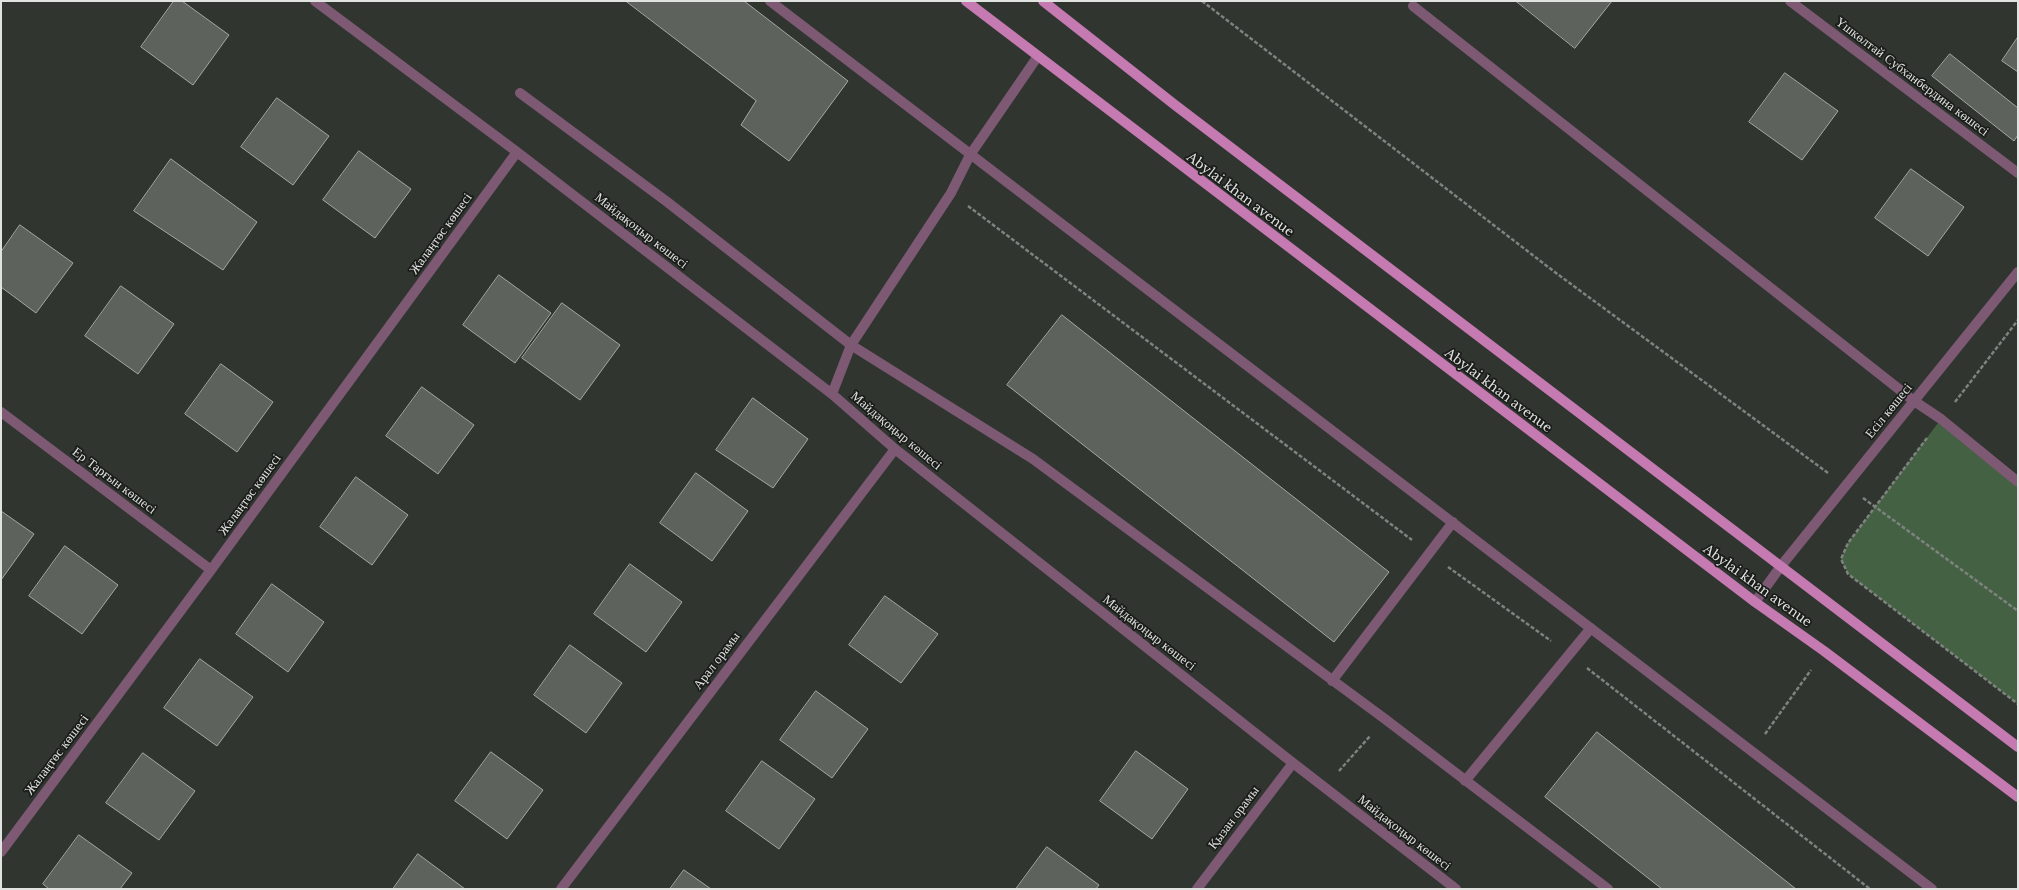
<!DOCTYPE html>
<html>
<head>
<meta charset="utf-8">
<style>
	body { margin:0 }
	#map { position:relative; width:2019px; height:890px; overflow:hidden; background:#303530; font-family:"Libre Baskerville",serif }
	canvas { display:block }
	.frame { position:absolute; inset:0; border:2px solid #e0e3e0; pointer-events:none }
</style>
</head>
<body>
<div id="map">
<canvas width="2019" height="890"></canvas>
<div class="frame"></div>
</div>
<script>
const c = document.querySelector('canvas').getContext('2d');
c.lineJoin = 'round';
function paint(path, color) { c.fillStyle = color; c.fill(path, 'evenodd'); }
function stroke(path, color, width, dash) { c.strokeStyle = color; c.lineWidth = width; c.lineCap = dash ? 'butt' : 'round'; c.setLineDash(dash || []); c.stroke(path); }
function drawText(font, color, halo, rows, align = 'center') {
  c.font = font + ' "Libre Baskerville",serif'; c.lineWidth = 3.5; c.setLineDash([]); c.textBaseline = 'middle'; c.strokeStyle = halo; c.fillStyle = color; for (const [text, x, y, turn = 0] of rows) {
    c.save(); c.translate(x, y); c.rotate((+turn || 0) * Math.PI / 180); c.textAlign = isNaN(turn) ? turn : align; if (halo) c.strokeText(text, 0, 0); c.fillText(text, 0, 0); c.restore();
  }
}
paint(new Path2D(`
	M 1941,419 L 2018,479 L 2018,704 L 1848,574 L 1841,559 L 1848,543 Z`), '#446143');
const building = new Path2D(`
	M 174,1 L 182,1 L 229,35 L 193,85 L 141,47 Z
	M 626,1 L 744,1 L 848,81 L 789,161 L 741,125 L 756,101 Z
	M 1516,1 L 1612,1 L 1575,48 Z
	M 2018,37 L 2018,72 L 2002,61 Z
	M 1950,54 L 2018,108 L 2018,135 L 2014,141 L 1932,76 Z
	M 1785,73 L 1838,111 L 1802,160 L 1749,122 Z
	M 277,98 L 329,136 L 293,185 L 241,147 Z
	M 359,151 L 411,189 L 375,238 L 323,200 Z
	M 171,159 L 257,222 L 223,270 L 134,211 Z
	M 1911,169 L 1964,207 L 1928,256 L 1875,218 Z
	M 20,225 L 73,263 L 36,313 L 1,287 L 1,252 Z
	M 499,275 L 551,313 L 515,363 L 463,325 Z
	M 121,286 L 174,324 L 138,374 L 85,336 Z
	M 562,303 L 620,345 L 580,400 L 522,358 Z
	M 1062,315 L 1389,572 L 1334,642 L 1007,385 Z
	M 221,364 L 273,402 L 237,452 L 185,414 Z
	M 422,387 L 474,425 L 438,474 L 386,436 Z
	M 753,398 L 808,439 L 773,488 L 716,450 Z
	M 696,473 L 748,511 L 712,561 L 660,523 Z
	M 356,477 L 408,515 L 372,565 L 320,527 Z
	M 1,511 L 34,534 L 1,580 Z
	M 65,546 L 118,585 L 82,634 L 29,596 Z
	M 630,564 L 682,602 L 646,652 L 594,614 Z
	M 272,584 L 324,622 L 288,672 L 236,634 Z
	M 885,596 L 938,634 L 901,683 L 849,645 Z
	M 570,645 L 622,683 L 586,733 L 534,695 Z
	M 200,659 L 253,697 L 217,746 L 164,708 Z
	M 816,691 L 868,729 L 832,778 L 780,740 Z
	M 1597,732 L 1796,889 L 1662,889 L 1545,797 Z
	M 1136,751 L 1188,789 L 1152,839 L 1100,801 Z
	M 491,752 L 543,790 L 507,839 L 455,801 Z
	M 143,753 L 195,791 L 159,840 L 106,803 Z
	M 762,761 L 815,799 L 779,849 L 726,811 Z
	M 79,835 L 132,873 L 120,889 L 49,889 L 43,884 Z
	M 1047,847 L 1099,885 L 1096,889 L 1016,889 Z
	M 418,854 L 465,889 L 393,889 Z
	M 684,870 L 711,889 L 670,889 Z`);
paint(building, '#5d625c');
stroke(building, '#a3a9a2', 1);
stroke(new Path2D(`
	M 1202,1 L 1556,273 L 1828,473
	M 968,206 L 1412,540
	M 1955,402 L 2018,320
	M 1927,438 L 1848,543 L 1841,559 L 1848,574 L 2018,704
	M 1863,498 L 2018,611
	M 1448,567 L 1551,641
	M 1587,668 L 1870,889
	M 1765,734 L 1811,670
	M 1339,771 L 1370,736`), '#7f837f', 2.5, [4, 2]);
stroke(new Path2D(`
	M 770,1 L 1932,889
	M 520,93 L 666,201 L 851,345 L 1033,459 L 1385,719 L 1608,889
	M 1914,401 L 1941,419 L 2018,482
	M 1332,681 L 1453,522
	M 1465,781 L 1591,628`), '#7d5974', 10);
stroke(new Path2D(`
	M 315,1 L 517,152 L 832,394 L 895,449 L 1293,763 L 1456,889
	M 1790,1 L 2018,173
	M 1413,6 L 1914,401
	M 832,394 L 851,345 L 951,193 L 970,155 L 1038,56
	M 1,412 L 211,570
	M 1755,602 L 1781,566 L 2018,272
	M 1,852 L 211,570 L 517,152
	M 561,889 L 895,449
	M 1197,889 L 1293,763`), '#7d5974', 10);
stroke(new Path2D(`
	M 966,1 L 1755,602 L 1824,651 L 2018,797
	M 1043,1 L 1175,105 L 2018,747`), '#c57ab2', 10);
drawText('13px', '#e0e3e0', '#1a1c1a', [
	["Үшкөлтай Субханбердина көшесі",1912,77,37],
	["Abylai khan avenue",1240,195,37],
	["Майдақоңыр көшесі",641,231,38],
	["Жалаңтөс көшесі",441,234,-54],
	["Abylai khan avenue",1498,391,37],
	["Есіл көшесі",1889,411,-51],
	["Майдақоңыр көшесі",896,431,40],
	["Ер Тарғын көшесі",114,481,37],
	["Жалаңтөс көшесі",250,495,-54],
	["Abylai khan avenue",1757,586,36],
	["Майдақоңыр көшесі",1149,633,38],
	["Арал орамы",717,661,-53],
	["Жалаңтөс көшесі",57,755,-53],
	["Қызан орамы",1234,818,-53],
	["Майдақоңыр көшесі",1404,833,38]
]);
</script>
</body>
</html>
